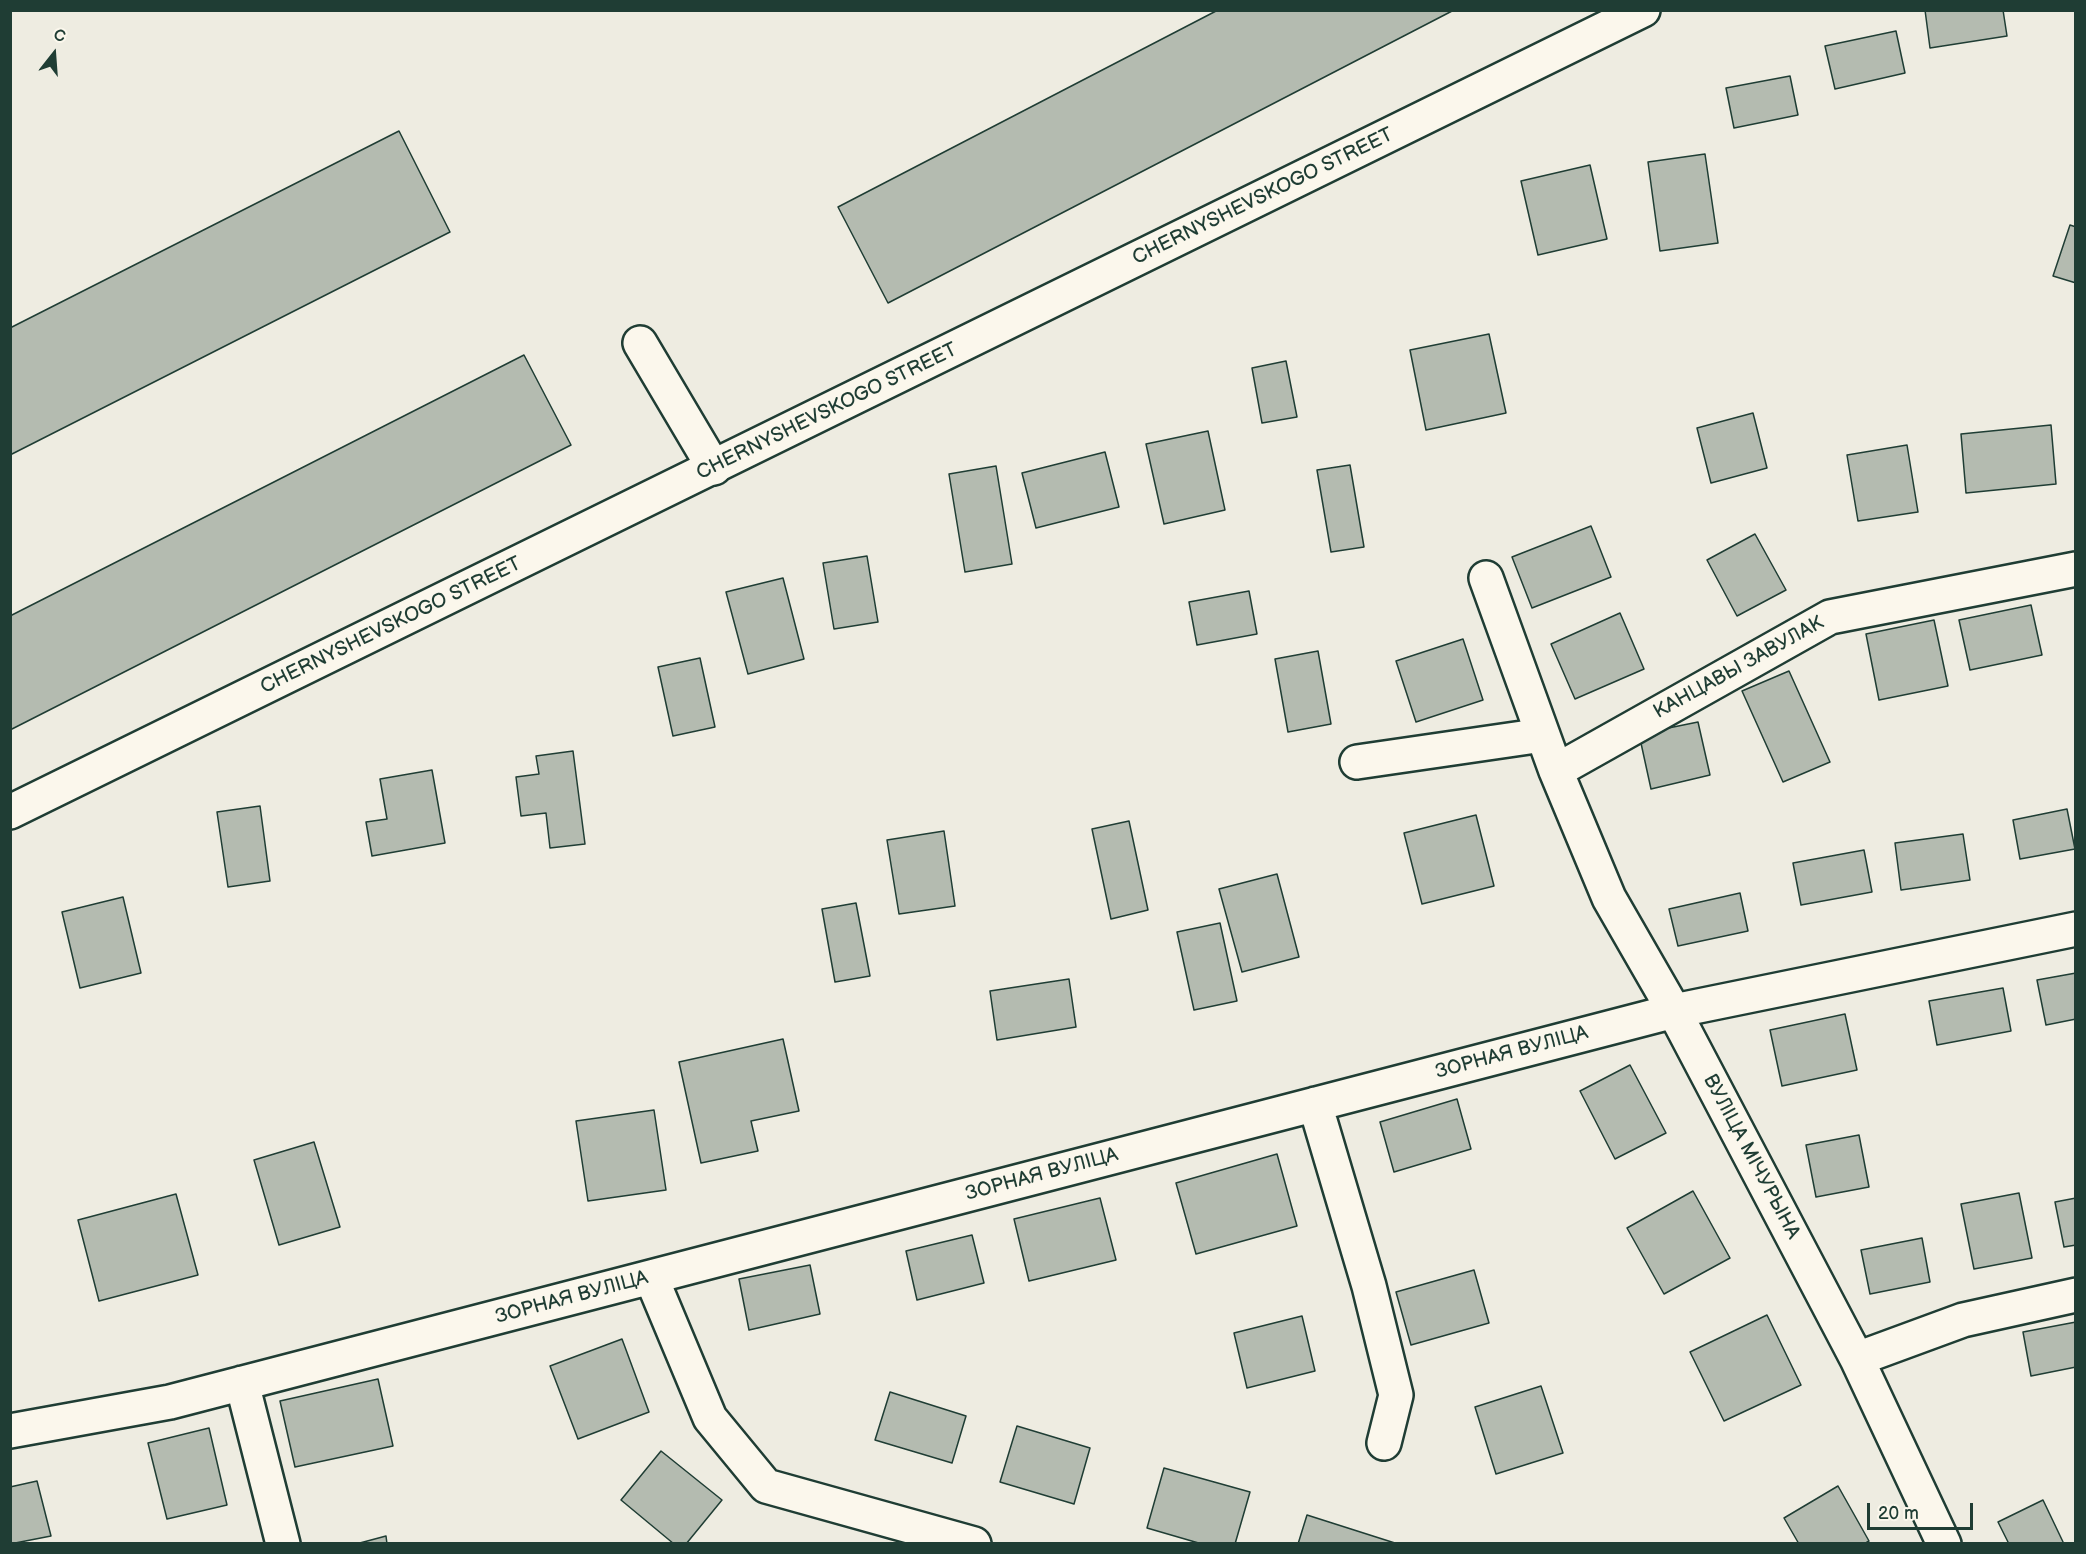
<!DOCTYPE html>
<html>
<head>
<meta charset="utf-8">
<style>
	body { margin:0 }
	#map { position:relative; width:2086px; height:1554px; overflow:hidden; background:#eeece1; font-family:"Balsamiq Sans",sans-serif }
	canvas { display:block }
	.frame { position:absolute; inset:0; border:12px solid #1f3d34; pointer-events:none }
	.north { position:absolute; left:24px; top:24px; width:60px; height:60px; -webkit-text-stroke:4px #fbf7ec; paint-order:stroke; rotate:17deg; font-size:16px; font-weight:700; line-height:24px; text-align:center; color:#1f3d34 }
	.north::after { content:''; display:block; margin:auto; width:21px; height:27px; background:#1f3d34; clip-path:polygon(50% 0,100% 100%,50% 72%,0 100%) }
	.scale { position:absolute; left:1867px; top:1503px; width:106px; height:27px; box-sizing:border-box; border:3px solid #1f3d34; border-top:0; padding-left:8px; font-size:18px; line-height:21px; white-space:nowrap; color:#1f3d34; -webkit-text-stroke:4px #fbf7ec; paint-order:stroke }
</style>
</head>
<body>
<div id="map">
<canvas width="2086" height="1554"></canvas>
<div class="frame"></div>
<div class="north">С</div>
<div class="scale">20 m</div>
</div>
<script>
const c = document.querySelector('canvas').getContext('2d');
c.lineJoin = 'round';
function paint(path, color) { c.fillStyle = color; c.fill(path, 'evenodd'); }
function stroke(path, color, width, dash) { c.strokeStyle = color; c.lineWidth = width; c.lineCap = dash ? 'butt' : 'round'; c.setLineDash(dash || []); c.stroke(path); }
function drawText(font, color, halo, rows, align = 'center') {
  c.font = font + ' "Balsamiq Sans",sans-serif'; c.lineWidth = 4.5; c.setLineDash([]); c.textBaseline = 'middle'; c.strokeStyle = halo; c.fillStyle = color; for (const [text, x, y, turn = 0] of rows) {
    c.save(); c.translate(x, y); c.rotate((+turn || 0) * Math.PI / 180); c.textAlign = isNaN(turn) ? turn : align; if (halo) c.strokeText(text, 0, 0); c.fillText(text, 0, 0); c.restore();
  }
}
const building = new Path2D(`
	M 1218,10 L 1454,10 L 888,303 L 838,207 Z
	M 1925,10 L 2003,10 L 2007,36 L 1930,48 Z
	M 1896,31 L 1905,73 L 1835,89 L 1825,46 Z
	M 1790,76 L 1798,115 L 1734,128 L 1726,88 Z
	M 399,131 L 450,232 L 10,455 L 10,328 Z
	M 1705,154 L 1718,243 L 1660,251 L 1648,162 Z
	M 1590,165 L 1607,239 L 1538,255 L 1521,181 Z
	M 2070,225 L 2076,227 L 2076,283 L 2053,276 Z
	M 1489,334 L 1506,413 L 1426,430 L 1410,350 Z
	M 524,355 L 571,445 L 10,730 L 10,616 Z
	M 1286,361 L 1297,417 L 1262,423 L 1252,368 Z
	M 1753,413 L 1767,468 L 1711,483 L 1697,428 Z
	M 2051,425 L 2056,484 L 1966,493 L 1961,434 Z
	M 1208,431 L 1225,510 L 1164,524 L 1146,444 Z
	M 1907,445 L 1918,512 L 1858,521 L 1847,455 Z
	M 1105,452 L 1119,507 L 1036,528 L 1022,473 Z
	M 1350,465 L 1364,547 L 1331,552 L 1317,470 Z
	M 996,466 L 1012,564 L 965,572 L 949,474 Z
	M 1591,526 L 1611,577 L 1532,608 L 1512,557 Z
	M 1755,534 L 1786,590 L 1737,616 L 1707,560 Z
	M 867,556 L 878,622 L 834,629 L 823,563 Z
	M 783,578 L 804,659 L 748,674 L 726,592 Z
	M 1249,591 L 1257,634 L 1197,645 L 1189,602 Z
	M 2031,605 L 2042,655 L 1970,670 L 1959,620 Z
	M 1620,613 L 1644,669 L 1575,699 L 1551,644 Z
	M 1934,620 L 1948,686 L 1879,700 L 1866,634 Z
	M 1463,639 L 1483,700 L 1416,722 L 1396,661 Z
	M 1318,651 L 1331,724 L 1288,732 L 1275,659 Z
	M 700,658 L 715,727 L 673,736 L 658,667 Z
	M 1789,671 L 1830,762 L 1783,782 L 1742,691 Z
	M 1698,722 L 1710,775 L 1651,789 L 1639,734 Z
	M 573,751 L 585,844 L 550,848 L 546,813 L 521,816 L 516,777 L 539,774 L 536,756 Z
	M 432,770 L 445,843 L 372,856 L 366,822 L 387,819 L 380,779 Z
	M 260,806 L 270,881 L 228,887 L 217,812 Z
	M 2067,809 L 2075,849 L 2020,859 L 2013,820 Z
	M 1476,815 L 1494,886 L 1422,904 L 1404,833 Z
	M 1129,821 L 1148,910 L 1111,919 L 1092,829 Z
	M 944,831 L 955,906 L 899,914 L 887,840 Z
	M 1963,834 L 1970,880 L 1901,890 L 1895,843 Z
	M 1864,850 L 1872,892 L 1801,905 L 1793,863 Z
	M 1277,874 L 1299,957 L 1242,972 L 1219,889 Z
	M 1740,893 L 1748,931 L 1678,946 L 1669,909 Z
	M 123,897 L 141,973 L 80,988 L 62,912 Z
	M 856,903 L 870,976 L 835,982 L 822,909 Z
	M 1220,923 L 1237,1001 L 1194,1010 L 1177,932 Z
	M 2076,973 L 2076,1019 L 2046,1025 L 2037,980 Z
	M 1069,979 L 1076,1027 L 997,1040 L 990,991 Z
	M 2003,988 L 2011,1031 L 1937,1045 L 1929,1001 Z
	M 1845,1014 L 1857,1070 L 1782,1086 L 1770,1030 Z
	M 783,1039 L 799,1111 L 751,1121 L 758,1151 L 701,1163 L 679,1062 Z
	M 1630,1065 L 1666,1133 L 1615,1159 L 1580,1091 Z
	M 1457,1099 L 1471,1149 L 1394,1172 L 1380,1122 Z
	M 654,1110 L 666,1190 L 588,1201 L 576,1121 Z
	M 1859,1135 L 1869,1187 L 1816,1197 L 1806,1145 Z
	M 314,1142 L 340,1227 L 279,1245 L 254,1160 Z
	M 1277,1154 L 1297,1226 L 1196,1254 L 1176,1183 Z
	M 1693,1191 L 1730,1258 L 1664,1294 L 1627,1228 Z
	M 2019,1193 L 2032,1258 L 1974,1269 L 1961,1204 Z
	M 176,1194 L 198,1275 L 99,1301 L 78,1220 Z
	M 1100,1198 L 1116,1260 L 1029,1281 L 1014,1219 Z
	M 2076,1198 L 2076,1245 L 2064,1247 L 2055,1202 Z
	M 972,1235 L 984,1283 L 917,1300 L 906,1251 Z
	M 1922,1238 L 1930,1282 L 1870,1294 L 1861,1250 Z
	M 810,1265 L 820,1314 L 749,1330 L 739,1279 Z
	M 1474,1270 L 1489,1323 L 1411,1345 L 1396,1292 Z
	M 1767,1315 L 1801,1385 L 1724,1421 L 1690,1352 Z
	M 1302,1316 L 1315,1371 L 1247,1388 L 1234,1333 Z
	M 2076,1322 L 2076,1367 L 2031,1376 L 2023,1332 Z
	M 622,1339 L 649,1412 L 578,1439 L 550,1366 Z
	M 378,1379 L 393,1446 L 295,1467 L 280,1401 Z
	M 1541,1386 L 1563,1453 L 1496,1474 L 1475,1407 Z
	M 890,1392 L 966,1416 L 952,1463 L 875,1440 Z
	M 1017,1426 L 1090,1448 L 1074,1504 L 1000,1482 Z
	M 209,1428 L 227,1505 L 167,1519 L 148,1443 Z
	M 661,1451 L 722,1500 L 686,1544 L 674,1544 L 621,1500 Z
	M 1164,1468 L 1250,1492 L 1235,1544 L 1202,1544 L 1147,1528 Z
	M 37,1481 L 51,1536 L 10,1544 L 10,1487 Z
	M 1838,1486 L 1869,1541 L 1864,1544 L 1799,1544 L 1784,1518 Z
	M 2043,1500 L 2064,1544 L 2009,1544 L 1998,1522 Z
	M 1307,1515 L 1398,1544 L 1298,1544 Z
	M 386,1536 L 387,1544 L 356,1544 Z`);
paint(building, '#b4bbb0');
stroke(building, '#1f3d34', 1.5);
const minor = new Path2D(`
	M 640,343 L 714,468
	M 1486,578 L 1556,771 L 1609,898 L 1674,1011 L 1857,1359 L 1944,1544
	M 1357,762 L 1543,735
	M 1556,771 L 1830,617 L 2076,569
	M 1315,1104 L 1369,1286 L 1396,1395 L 1384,1443
	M 651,1277 L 710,1418 L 766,1486 L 974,1544
	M 1857,1359 L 1963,1320 L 2076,1295
	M 242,1383 L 283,1544
	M 10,1431 L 170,1402 L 1674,1011 L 2076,929`);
const major = new Path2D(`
	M 10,812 L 1643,10`);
stroke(minor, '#1f3d34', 38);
stroke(major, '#1f3d34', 38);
stroke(minor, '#fbf7ec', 33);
stroke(major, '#fbf7ec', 33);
drawText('20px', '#1f3d34', '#fbf7ec', [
	["CHERNYSHEVSKOGO STREET",1263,197,-26],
	["CHERNYSHEVSKOGO STREET",827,412,-26],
	["CHERNYSHEVSKOGO STREET",391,626,-26],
	["КАНЦАВЫ ЗАВУЛАК",1739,668,-29],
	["ЗОРНАЯ ВУЛІЦА",1512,1053,-15],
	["ВУЛІЦА МІЧУРЫНА",1751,1157,62],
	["ЗОРНАЯ ВУЛІЦА",1042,1175,-15],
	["ЗОРНАЯ ВУЛІЦА",572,1298,-15]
]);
</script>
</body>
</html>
